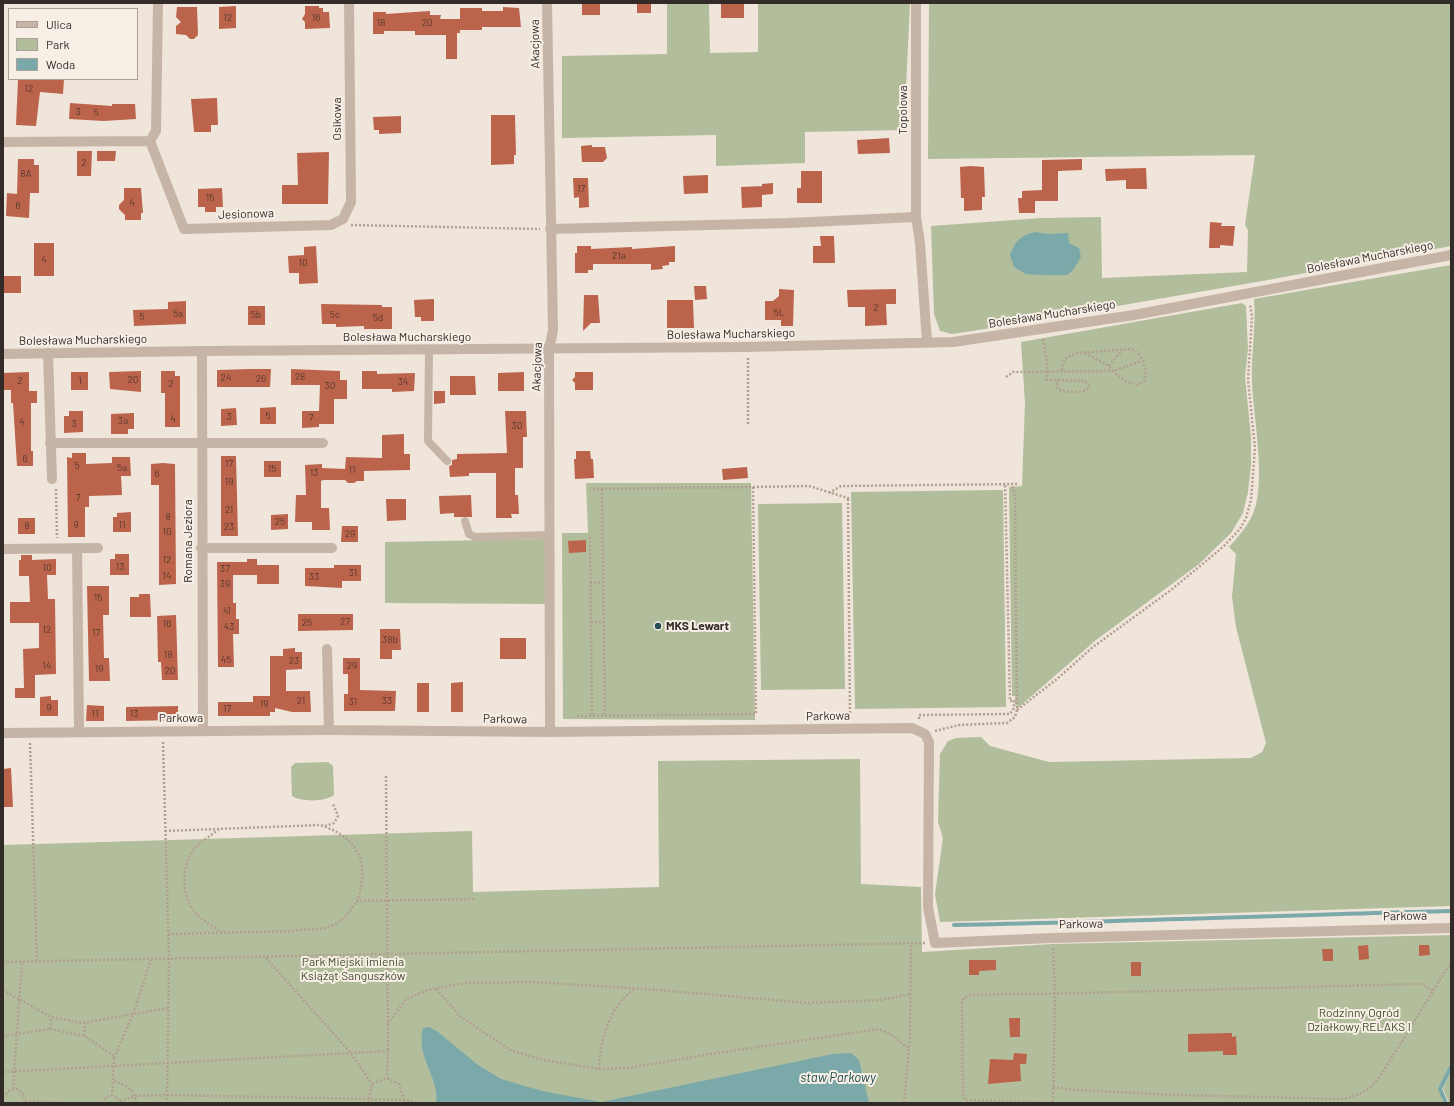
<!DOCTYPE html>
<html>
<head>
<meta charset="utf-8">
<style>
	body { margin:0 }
	#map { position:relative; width:1454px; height:1106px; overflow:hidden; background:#efe5da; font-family:Barlow,sans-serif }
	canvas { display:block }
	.frame { position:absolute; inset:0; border:4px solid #332b27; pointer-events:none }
	.legend { position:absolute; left:8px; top:8px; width:130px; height:72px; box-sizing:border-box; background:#f7efe6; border:1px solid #a9a19a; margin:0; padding:5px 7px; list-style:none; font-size:12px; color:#332b27 }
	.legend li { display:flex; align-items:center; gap:8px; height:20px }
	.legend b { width:20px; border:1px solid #a9a19a }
</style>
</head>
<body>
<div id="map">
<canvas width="1454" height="1106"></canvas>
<div class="frame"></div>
<ul class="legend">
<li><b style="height:5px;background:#c6b5a7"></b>Ulica</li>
<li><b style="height:11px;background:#b2bd9b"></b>Park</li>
<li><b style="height:11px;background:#7ba9aa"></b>Woda</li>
</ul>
</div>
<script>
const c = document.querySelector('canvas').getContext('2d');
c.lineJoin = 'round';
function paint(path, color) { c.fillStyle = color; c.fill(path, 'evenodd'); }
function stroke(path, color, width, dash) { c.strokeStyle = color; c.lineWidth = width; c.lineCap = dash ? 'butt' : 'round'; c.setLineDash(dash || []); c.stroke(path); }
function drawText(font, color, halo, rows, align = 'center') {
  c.font = font + ' Barlow,sans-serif'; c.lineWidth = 4; c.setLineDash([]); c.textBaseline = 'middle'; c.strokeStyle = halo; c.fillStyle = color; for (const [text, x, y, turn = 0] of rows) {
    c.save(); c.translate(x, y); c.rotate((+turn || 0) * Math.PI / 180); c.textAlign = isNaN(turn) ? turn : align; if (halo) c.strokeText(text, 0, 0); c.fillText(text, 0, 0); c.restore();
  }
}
paint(new Path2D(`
	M 667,3 L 709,3 L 710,53 L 758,52 L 758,3 L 910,3 L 904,130 L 805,132 L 805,163 L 716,166 L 716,135 L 562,138 L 562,56 L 667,54 Z
	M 929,3 L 1451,3 L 1451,246 L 1268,280 L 973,331 L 952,334 L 940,331 L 934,314 L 931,226 L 1042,218 L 1101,217 L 1102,278 L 1247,272 L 1248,230 L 1245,225 L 1255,155 L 928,159 Z
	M 1451,265 L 1451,906 L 940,922 L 935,894 L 943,838 L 938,822 L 940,754 L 948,741 L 956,738 L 981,737 L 990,746 L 1049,762 L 1251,758 L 1262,752 L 1266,743 L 1236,627 L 1232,597 L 1236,554 L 1229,547 C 1237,538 1245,529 1251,518 C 1268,487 1253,417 1252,382 C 1251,354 1256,328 1254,299 Z
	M 1242,303 L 1246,306 L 1248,349 L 1245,377 L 1251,437 L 1251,465 L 1248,492 L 1243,513 L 1231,533 L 1199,564 L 1096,640 L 1019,707 L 1015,704 L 1015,696 L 1012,696 L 1009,487 L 1022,486 L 1025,403 L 1021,342 Z
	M 586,483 L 751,483 L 755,720 L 563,719 L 562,533 L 588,533 Z
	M 1003,490 L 1006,707 L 855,709 L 851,492 Z
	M 842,503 L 845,689 L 761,690 L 758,504 Z
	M 548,539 L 550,604 L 385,603 L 385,542 Z
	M 860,759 L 861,884 L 921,887 L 922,952 L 1052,944 L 1451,935 L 1451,1067 L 1440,1089 L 1446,1103 L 3,1103 L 3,845 L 472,831 L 473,892 L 659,887 L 658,761 Z
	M 328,762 L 333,766 L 334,795 C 325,802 301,802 292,796 L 291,767 L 295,763 Z
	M 1451,1071 L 1451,1103 L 1449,1103 L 1443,1089 Z`), '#b2bd9b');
paint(new Path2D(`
	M 1036,232 L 1048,234 L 1068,233 L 1069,243 L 1079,248 L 1081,257 L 1073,270 L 1067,275 L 1045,275 L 1026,274 L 1014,267 L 1010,255 C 1015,241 1021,235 1036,232 Z
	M 429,1027 L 438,1032 L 478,1065 L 501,1079 L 542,1091 L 601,1102 L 833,1054 L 851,1053 L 859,1060 L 869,1103 L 436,1103 C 440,1077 415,1057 423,1028 Z`), '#7ba9aa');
stroke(new Path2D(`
	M 954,925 C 1119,922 1285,915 1451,911
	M 1446,1103 L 1440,1089 L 1451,1067`), '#7ba9aa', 4);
paint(new Path2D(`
	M 582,3 L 600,3 L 600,15 L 582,15 Z
	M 637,3 L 651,3 L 651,13 L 637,13 Z
	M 721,3 L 744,3 L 744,18 L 721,18 Z
	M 236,6 L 236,28 L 219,29 L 219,7 Z
	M 305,6 L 319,6 L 319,8 L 323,8 L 323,12 L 329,12 L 330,28 L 305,29 L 305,22 L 302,19 L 305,14 Z
	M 177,7 L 197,7 L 198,35 L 194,39 L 190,39 L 186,35 L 176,34 L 176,26 L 181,22 L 176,17 Z
	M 503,7 L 519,8 L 521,27 L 482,27 L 482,30 L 460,30 L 460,33 L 457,33 L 457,59 L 446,59 L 446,35 L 415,35 L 415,31 L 384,31 L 384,34 L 373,34 L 373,12 L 386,12 L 386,14 L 430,11 L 430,15 L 441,15 L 440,19 L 460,19 L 460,8 L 482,8 L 482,11 L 503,11 Z
	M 18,79 L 64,79 L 63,94 L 40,92 L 36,126 L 16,125 Z
	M 217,98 L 218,125 L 211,125 L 211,132 L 194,132 L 191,99 Z
	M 70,103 L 112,106 L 112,104 L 135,104 L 136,119 L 104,121 L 69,119 Z
	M 491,115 L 515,115 L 516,155 L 514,155 L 514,164 L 491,165 Z
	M 401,116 L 401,133 L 379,134 L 379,130 L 374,130 L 373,117 Z
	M 889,138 L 890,153 L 858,154 L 857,140 Z
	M 592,145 L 592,147 L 605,147 L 607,158 L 603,162 L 582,162 L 581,146 Z
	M 77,151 L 92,151 L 91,176 L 77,176 Z
	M 97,151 L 116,151 L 115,161 L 97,161 Z
	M 329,152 L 328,204 L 282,204 L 282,185 L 298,185 L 297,153 Z
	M 18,159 L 34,159 L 34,165 L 39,165 L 39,193 L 30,193 L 29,218 L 6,216 L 7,193 L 17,194 Z
	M 1082,159 L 1082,170 L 1058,171 L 1058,201 L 1035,201 L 1035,213 L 1019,213 L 1018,198 L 1022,198 L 1022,191 L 1042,190 L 1042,160 Z
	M 970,166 L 984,167 L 985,197 L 982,197 L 982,210 L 964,211 L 964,198 L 961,198 L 960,167 Z
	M 1146,168 L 1147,189 L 1126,189 L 1126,180 L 1106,181 L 1105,169 Z
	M 801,171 L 822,171 L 822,203 L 797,203 L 797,188 L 801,188 Z
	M 708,175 L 708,193 L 684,194 L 683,176 Z
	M 573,178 L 588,178 L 589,207 L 579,208 L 579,197 L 574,198 Z
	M 773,183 L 773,194 L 762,195 L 762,184 Z
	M 762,186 L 762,207 L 742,208 L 741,187 Z
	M 124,188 L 141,188 L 143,213 L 141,213 L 141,220 L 125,220 L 125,215 L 119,209 L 119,205 L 124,200 Z
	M 222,188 L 223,207 L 216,207 L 216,212 L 205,212 L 205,207 L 198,207 L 198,189 Z
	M 1210,222 L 1222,223 L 1221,226 L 1235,226 L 1233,246 L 1220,245 L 1220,248 L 1209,248 Z
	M 820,236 L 834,236 L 835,263 L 813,263 L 813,246 L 821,246 Z
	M 34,243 L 54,243 L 54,276 L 34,276 Z
	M 316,246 L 318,283 L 299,284 L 299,273 L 289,273 L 288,256 L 304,255 L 304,247 Z
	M 577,246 L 591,246 L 591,249 L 632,247 L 632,249 L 675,246 L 675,262 L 669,262 L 669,265 L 662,266 L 663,269 L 651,270 L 651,264 L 593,264 L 593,270 L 588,270 L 588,273 L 575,273 L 575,253 L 577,253 Z
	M 3,276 L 21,276 L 21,293 L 3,293 Z
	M 694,286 L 706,286 L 707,299 L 695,300 Z
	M 779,289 L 794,290 L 793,326 L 781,326 L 781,320 L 765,320 L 765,301 L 773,301 L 779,296 Z
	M 896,289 L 896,304 L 886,304 L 887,325 L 865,326 L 865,307 L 848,307 L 847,290 Z
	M 584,295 L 598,295 L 600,323 L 591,323 L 583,331 Z
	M 434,299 L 434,321 L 421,321 L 421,317 L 415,317 L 414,300 Z
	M 667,300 L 693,300 L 694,328 L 667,328 Z
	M 186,301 L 186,324 L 134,326 L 133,310 L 168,309 L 168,302 Z
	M 321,304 L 382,305 L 382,307 L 392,307 L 392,329 L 364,329 L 364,326 L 336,327 L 336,324 L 322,324 Z
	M 248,306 L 265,306 L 265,325 L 248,325 Z
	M 251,369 L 271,369 L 270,387 L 217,387 L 217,370 Z
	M 291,369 L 340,371 L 340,380 L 347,380 L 347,399 L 334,399 L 334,424 L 319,424 L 319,427 L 302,428 L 302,411 L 319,411 L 320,385 L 291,385 Z
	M 141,371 L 141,392 L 110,389 L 109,372 Z
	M 161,371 L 175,371 L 175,376 L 180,376 L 180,427 L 165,427 L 165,393 L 161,393 Z
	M 362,371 L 377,371 L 377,374 L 415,373 L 414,391 L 392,392 L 392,389 L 362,389 Z
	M 29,372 L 29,391 L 37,391 L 37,403 L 31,403 L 31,451 L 33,451 L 33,466 L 17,466 L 13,403 L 11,403 L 11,390 L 3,390 L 3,373 Z
	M 71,372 L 88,372 L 88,390 L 71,390 Z
	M 524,372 L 524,391 L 498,391 L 498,373 Z
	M 575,372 L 593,372 L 593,390 L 575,390 L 575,383 L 572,380 L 575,377 Z
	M 450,376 L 475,376 L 476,395 L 450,395 Z
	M 434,391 L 445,391 L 445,403 L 434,404 Z
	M 276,407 L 276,424 L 260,424 L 260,408 Z
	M 236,408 L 237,425 L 221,426 L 221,409 Z
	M 69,411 L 83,411 L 83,432 L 64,433 L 64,416 L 69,416 Z
	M 505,411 L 526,411 L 527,437 L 523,437 L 523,468 L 515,468 L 515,495 L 518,495 L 519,514 L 511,514 L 512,518 L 496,518 L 496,473 L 469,473 L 469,476 L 450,477 L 449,466 L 452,465 L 452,460 L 457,459 L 457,454 L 507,453 Z
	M 134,413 L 134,429 L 128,429 L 128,434 L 111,434 L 111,414 Z
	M 404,434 L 404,454 L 410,454 L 410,470 L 364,471 L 364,481 L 357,481 L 354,483 L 348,483 L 345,480 L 323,480 L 321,481 L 321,508 L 329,508 L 330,530 L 312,530 L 312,522 L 295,522 L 296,495 L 306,495 L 305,465 L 322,464 L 322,468 L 345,469 L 346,457 L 382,458 L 382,435 Z
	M 576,451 L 590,451 L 591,459 L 593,459 L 594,478 L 575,479 L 574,459 L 576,459 Z
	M 72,453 L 86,453 L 86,464 L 112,463 L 112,457 L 130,457 L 131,476 L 121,476 L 122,495 L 89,496 L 89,507 L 85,507 L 85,537 L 68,537 L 67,457 L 72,458 Z
	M 221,456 L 236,456 L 238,536 L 221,536 Z
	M 264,461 L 281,461 L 281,477 L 264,477 Z
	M 163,463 L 175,464 L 176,584 L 159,585 L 159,485 L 151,485 L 151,464 Z
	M 747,467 L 748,478 L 723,480 L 722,469 Z
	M 471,495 L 472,517 L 454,517 L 454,513 L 440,514 L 439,496 Z
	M 386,499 L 406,499 L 406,520 L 387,521 Z
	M 131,512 L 131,532 L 113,532 L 113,517 L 117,517 L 117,513 Z
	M 288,514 L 288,529 L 271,530 L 271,515 Z
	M 18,518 L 35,518 L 35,534 L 18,534 Z
	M 342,526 L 358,526 L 358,542 L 341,542 Z
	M 586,540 L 586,552 L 569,553 L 568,541 Z
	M 115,554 L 129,554 L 129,575 L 110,575 L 110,559 L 115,559 Z
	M 21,555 L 32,555 L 32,560 L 56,559 L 56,575 L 47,575 L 48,599 L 55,599 L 56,674 L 35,675 L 35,698 L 15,698 L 15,688 L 24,688 L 23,649 L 39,648 L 39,623 L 10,623 L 10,602 L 30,602 L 29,576 L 19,576 L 19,560 L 21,560 Z
	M 247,559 L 257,559 L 257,565 L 279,565 L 279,584 L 257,584 L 257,575 L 233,575 L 233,603 L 236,603 L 236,619 L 239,619 L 239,634 L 233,634 L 234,667 L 218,667 L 217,562 L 247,562 Z
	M 334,565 L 361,565 L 361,581 L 342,581 L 342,588 L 305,586 L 305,568 L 334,568 Z
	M 87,586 L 109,586 L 109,615 L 103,615 L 104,658 L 109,658 L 110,681 L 89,681 Z
	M 139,594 L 150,594 L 151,617 L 130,617 L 130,597 L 139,597 Z
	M 298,614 L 353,614 L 353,630 L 298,631 Z
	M 176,615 L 178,680 L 162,680 L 161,662 L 158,662 L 157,616 Z
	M 380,629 L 400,629 L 401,650 L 392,650 L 392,659 L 380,659 Z
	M 500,638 L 526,638 L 526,659 L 500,659 Z
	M 295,648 L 295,652 L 302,652 L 302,669 L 286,670 L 286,691 L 310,691 L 311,712 L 292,712 L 275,708 L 275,712 L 270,712 L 270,716 L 218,716 L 218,702 L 253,702 L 253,696 L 270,696 L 270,656 L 283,656 L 283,649 Z
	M 343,658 L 360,658 L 360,690 L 396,691 L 395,711 L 344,711 L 344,694 L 348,694 L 348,674 L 343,674 Z
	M 463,682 L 463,712 L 451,712 L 451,683 Z
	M 417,683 L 429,683 L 429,712 L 417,712 Z
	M 51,696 L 51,700 L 58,700 L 58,716 L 40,716 L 40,697 Z
	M 87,705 L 104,706 L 104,721 L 86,721 Z
	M 178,706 L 178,720 L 126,721 L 126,707 Z
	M 11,768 L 13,807 L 3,807 L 3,769 Z
	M 1368,945 L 1369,959 L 1359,960 L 1358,946 Z
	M 1419,945 L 1429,945 L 1430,955 L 1419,956 Z
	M 1322,949 L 1333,949 L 1333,961 L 1323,961 Z
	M 969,960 L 996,960 L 996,970 L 979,971 L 979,975 L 969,975 Z
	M 1131,962 L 1141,962 L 1141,976 L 1131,976 Z
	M 1009,1018 L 1020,1018 L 1020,1037 L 1010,1037 Z
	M 1232,1033 L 1232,1037 L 1236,1036 L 1237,1055 L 1223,1055 L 1223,1051 L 1188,1052 L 1188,1034 Z
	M 1014,1053 L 1027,1054 L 1026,1064 L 1020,1064 L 1021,1081 L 988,1084 L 990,1059 L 1013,1060 Z`), '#bc644b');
stroke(new Path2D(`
	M 351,225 L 540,229
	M 1043,339 L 1047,363 L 1047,380 L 1085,381 L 1089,385 L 1088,388 C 1083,394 1063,393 1057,388 L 1057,380
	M 1085,353 L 1106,364 L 1113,371 L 1142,361
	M 748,358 L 748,424
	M 1109,366 L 1122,350
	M 1006,377 L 1013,372 L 1113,371 L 1125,381 L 1138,385 L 1144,381 C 1148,371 1143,353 1131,349 L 1077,353 L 1067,357 L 1063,363 L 1062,371
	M 753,487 L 809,486 L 851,499
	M 56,489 L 57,538
	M 602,489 L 605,716
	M 829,493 L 841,486 L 1019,484
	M 848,499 L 850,718
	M 590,537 L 592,716
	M 590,583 L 603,582
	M 591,622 L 604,622
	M 1017,710 L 1057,679 L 1093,647 L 1171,590 L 1223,547 L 1240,529 L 1246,518 L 1251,500 L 1255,448 L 1248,380 L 1252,317 L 1250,304
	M 577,716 L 756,714 L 753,487 L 590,489
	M 919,719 L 919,715 L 1010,714 L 1014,708 L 1014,700 L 1010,701 L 1005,483
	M 935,731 L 959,725 L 1007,723 L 1015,717 L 1017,710 L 1015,497 L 1012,484
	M 163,742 L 169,960 L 167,1103
	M 30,743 L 37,962
	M 386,776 L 388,1051
	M 325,826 L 334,823 L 338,816 L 333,804
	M 219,829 C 212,835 201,841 195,848 C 181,865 181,894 194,911 C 202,921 214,927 224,933
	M 165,831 L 320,825 C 358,837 371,863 357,901 L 474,899
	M 168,934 L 291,931 L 325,928 L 338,923 L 346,916 L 357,901
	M 1053,948 L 1055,993 L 1053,1103 L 965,1100 L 963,1097 L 962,1000 L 969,995 C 1007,994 1044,994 1081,993 L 1416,984 L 1422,984 L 1434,991
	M 266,958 L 350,1052 L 372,1084
	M 3,962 L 925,943
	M 436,989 L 461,1017 L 512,1051 L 544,1060 L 599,1069 L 628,1068 L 711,1054 L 879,1029 L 892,1035 L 909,1049
	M 3,990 L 51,1017 L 82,1023 L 168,1008
	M 388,1024 L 406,999 L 428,990 L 465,983 L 534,982 L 646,989 L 808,1003 L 880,1000 L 911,994
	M 50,1029 L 51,1017
	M 3,1036 L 50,1029 L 84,1036 L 112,1054 L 114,1058 L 112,1095
	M 84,1036 L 85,1023
	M 114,1058 L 133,1014 L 151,960
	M 599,1069 C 599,1047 607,1018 621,1001 C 625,996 631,992 635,988
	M 3,1072 L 388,1051 L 387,1078
	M 114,1081 C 127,1085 134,1089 136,1103
	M 1053,1087 L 1077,1090 L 1177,1095 L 1342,1099 C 1360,1096 1370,1090 1381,1075 L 1451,962
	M 13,1089 L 22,962
	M 3,1097 L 10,1090 L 17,1089 L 23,1094 L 25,1103
	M 25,1101 L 64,1103
	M 120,1101 L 135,1096 L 167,1095 L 368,1099 L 405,1100 L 418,1103
	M 3,1102 L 3,1103
	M 103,1103 L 106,1097 L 112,1095 L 118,1099 L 120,1103
	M 368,1103 L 372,1084 L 387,1078 L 399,1084 L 405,1103
	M 904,1103 L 910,1036 L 911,944`), '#b29f91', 2.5, [2, 2]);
stroke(new Path2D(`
	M 429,350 L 428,441 L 447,461
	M 465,521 L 469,534 L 475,537 L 548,535`), '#c6b5a7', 8);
stroke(new Path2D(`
	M 547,3 L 553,330 L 549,350 L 550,732
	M 916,3 L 916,217 L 920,243 L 927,342
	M 150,141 L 184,229 L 331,225 L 343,219 L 351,202 L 349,3
	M 150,141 L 156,131 L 158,3
	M 3,142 L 150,141
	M 550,229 L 789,223 L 916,217
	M 202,351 L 203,731
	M 48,353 L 52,479
	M 3,354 L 202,351 L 747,347 L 953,342 L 1134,315 L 1451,255
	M 50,443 L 323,443
	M 77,548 L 79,732
	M 201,548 L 332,548
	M 3,549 L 98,548
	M 327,649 L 329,730
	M 3,733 L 329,730 L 550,732 L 912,728 L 925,734 L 929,742 L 928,907 L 935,943 L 1052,938 L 1451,928`), '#c6b5a7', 10);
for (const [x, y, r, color] of [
	[658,626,4,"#204f51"]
]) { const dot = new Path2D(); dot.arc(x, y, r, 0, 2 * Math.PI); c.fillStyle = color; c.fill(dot); stroke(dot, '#f7efe6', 1.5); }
drawText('10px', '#553930', null, [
	["12",228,18],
	["16",316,18],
	["18",381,23],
	["20",427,23],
	["12",29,89],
	["3",78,112],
	["5",96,113],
	["2",84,163],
	["8A",26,174],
	["17",581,189],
	["15",210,198],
	["4",132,203],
	["6",18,206],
	["21a",619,256],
	["4",44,260],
	["10",303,263],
	["2",876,308],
	["5L",779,313],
	["5a",178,314],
	["5b",256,315],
	["5c",335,315],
	["5",142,317],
	["5d",378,318],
	["28",300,377],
	["24",226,378],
	["26",261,379],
	["20",133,380],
	["2",20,381],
	["1",80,381],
	["34",403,382],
	["2",171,384],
	["30",330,386],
	["5",268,416],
	["3",229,417],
	["7",311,418],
	["4",173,419],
	["3a",123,421],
	["4",22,422],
	["3",74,424],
	["30",517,426],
	["6",25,459],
	["17",229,464],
	["5",77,466],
	["5a",122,468],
	["15",272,469],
	["11",352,470],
	["13",314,473],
	["6",157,474],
	["19",229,482],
	["7",78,498],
	["21",229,510],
	["8",168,517],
	["25",280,522],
	["9",76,525],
	["11",122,525],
	["8",27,526],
	["23",229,527],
	["10",167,532],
	["29",350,534],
	["12",167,560],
	["13",120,567],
	["10",47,568],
	["37",225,569],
	["31",353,573],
	["14",167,576],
	["33",314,577],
	["39",225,584],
	["15",98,598],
	["41",227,611],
	["27",345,622],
	["25",307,623],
	["16",167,624],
	["43",229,627],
	["12",47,630],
	["17",96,633],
	["38b",390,640],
	["18",168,655],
	["45",226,660],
	["23",294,661],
	["14",47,666],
	["29",352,666],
	["19",99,669],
	["20",170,671],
	["21",301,701],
	["33",387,701],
	["31",353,702],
	["19",264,704],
	["9",49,708],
	["17",227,709],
	["11",95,714],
	["13",134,714]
]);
drawText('12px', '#332b27', '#f7efe6', [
	["Akacjowa",535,44,-91],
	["Topolowa",903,110,-90],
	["Osikowa",337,119,-90],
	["Jesionowa",246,214,-2],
	["Bolesława Mucharskiego",1370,257,-11],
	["Bolesława Mucharskiego",1052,314,-9],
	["Bolesława Mucharskiego",731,334,-1],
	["Bolesława Mucharskiego",407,337],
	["Bolesława Mucharskiego",83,340,-1],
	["Akacjowa",537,367,-88],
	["Romana Jeziora",188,541,-90],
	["Parkowa",828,716,-1],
	["Parkowa",181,718],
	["Parkowa",505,719,1],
	["Parkowa",1405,916,-1],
	["Parkowa",1081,924,-1]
]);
drawText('bold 12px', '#332b27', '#f7efe6', [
	["MKS Lewart",666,626]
], 'left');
drawText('12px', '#434f2d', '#f7efe6', [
	["Park Miejski imienia",353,962],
	["Książąt Sanguszków",353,976],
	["Rodzinny Ogród",1359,1013],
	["Działkowy RELAKS I",1359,1027]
]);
drawText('italic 13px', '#204f51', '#f7efe6', [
	["staw Parkowy",838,1078]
]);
</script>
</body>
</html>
